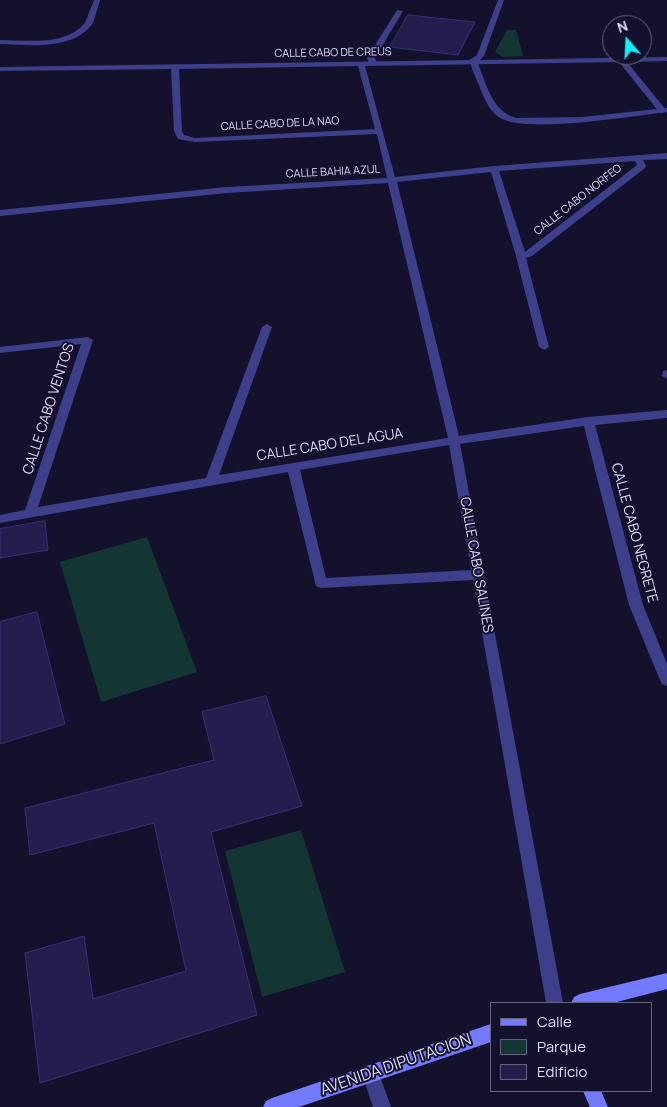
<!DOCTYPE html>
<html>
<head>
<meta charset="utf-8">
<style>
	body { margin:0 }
	#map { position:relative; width:667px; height:1107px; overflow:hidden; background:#14112c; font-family:Manrope,sans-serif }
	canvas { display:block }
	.legend { position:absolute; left:490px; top:1002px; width:162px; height:90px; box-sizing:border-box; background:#14112c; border:1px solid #656280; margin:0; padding:6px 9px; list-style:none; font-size:15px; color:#dedcff }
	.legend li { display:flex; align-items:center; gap:10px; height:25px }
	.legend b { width:25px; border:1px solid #656280 }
	.north { position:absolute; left:602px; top:15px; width:50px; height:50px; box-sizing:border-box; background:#14112c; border:1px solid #656280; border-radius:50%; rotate:341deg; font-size:14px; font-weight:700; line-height:20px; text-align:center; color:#dedcff }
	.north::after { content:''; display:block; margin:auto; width:18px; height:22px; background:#09f6fe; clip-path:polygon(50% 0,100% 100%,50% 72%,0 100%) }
</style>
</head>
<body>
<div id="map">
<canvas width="667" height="1107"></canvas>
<ul class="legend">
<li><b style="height:6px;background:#747afe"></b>Calle</li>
<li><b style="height:14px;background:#143632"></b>Parque</li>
<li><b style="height:14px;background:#241d4d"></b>Edificio</li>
</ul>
<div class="north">N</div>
</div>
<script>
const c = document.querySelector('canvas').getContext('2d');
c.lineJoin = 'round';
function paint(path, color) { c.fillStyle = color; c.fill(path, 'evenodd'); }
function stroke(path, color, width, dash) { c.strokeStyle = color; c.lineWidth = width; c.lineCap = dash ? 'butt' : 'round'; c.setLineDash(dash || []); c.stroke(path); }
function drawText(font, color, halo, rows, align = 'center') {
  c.font = font + ' Manrope,sans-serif'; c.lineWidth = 4; c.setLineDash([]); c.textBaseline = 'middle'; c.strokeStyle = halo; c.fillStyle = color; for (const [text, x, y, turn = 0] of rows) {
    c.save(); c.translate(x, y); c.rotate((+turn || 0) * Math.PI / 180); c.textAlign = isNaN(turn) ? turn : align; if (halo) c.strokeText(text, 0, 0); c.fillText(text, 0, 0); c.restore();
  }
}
paint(new Path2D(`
	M 507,30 L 516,30 L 523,56 L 503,57 L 495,52 Z
	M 147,537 L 197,672 L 101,702 L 60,562 Z
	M 301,830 L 345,972 L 262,997 L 225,851 Z`), '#143632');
const building = new Path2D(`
	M 408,15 L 475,22 L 458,55 L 390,47 Z
	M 45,521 L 48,550 L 0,558 L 0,529 Z
	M 37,612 L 65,724 L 0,744 L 0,622 Z
	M 266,696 L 302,806 L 211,832 L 257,1015 L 40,1083 L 25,953 L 84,936 L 93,999 L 186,971 L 154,823 L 30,855 L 25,808 L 214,760 L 202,712 Z`);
paint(building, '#241d4d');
stroke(building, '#393078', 1);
paint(new Path2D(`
	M 397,10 L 403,11 L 375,58 L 377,63 L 370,65 L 367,58 Z
	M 86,21 L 93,23 C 73,51 30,45 0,44 L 0,40 C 27,40 68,47 86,21 Z
	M 470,59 L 477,61 C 486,82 491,111 516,118 L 582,117 L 667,108 L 667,112 C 632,116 531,133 502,119 C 491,114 484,99 480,88 C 477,80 470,67 470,59 Z`), '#3d3f8a');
paint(new Path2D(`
	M 94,0 L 100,0 L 93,23 L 89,25 L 85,23 Z
	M 498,0 L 504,0 L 484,56 L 480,60 L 667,57 L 667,61 L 627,62 L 667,111 L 663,113 L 660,113 L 619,62 L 365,66 L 395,177 L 494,166 L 667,153 L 667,159 L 643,160 L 646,166 L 645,168 L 532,256 L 526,258 L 549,347 L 544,350 L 539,347 L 516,256 L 491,172 L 397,182 L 459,436 L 588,417 L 667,410 L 667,418 L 595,425 L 643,605 L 667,664 L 667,686 L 662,684 L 660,680 L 629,605 L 584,426 L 460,444 L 563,1003 L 546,1003 L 473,580 L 321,588 L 316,586 L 288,472 L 0,523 L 0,515 L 25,510 L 81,344 L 0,353 L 0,347 L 88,337 L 93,340 L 38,507 L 206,478 L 262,327 L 267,324 L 272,327 L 219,475 L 448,438 L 388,183 L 227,193 L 0,216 L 0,210 L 227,187 L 387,178 L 377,134 L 195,142 L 178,139 L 174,131 L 171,69 L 0,71 L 0,67 L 470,60 L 477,55 ZM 358,66 L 375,129 L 195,138 L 184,135 L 182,131 L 179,69 ZM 635,161 L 637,165 L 525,252 L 499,171 ZM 449,445 L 471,570 L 326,578 L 300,470 Z
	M 667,370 L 667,379 L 662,376 L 663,371 Z
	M 371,1065 L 377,1068 L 391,1107 L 373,1107 L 362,1074 L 365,1068 Z`), '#3d3f8a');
paint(new Path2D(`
	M 667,973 L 667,989 L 613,1003 L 571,1003 L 574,997 L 580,994 Z
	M 491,1024 L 491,1042 L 299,1107 L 263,1107 L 266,1101 L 272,1098 Z
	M 583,1091 L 601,1091 L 608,1107 L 590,1107 Z`), '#747afe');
drawText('11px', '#dedcff', '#14112c', [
	["CALLE CABO DE CREUS",333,53,-1],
	["CALLE CABO DE LA NAO",280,124,-3],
	["CALLE BAHIA AZUL",333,172,-3],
	["CALLE CABO NORFEO",578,200,-38]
]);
drawText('14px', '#dedcff', '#14112c', [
	["CALLE CABO VENTOS",49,409,-72],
	["CALLE CABO DEL AGUA",330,445,-9],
	["CALLE CABO NEGRETE",634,533,75],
	["CALLE CABO SALINES",476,565,80]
]);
drawText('16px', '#dedcff', '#14112c', [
	["AVENIDA DIPUTACION",396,1065,-19]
]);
</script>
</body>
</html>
